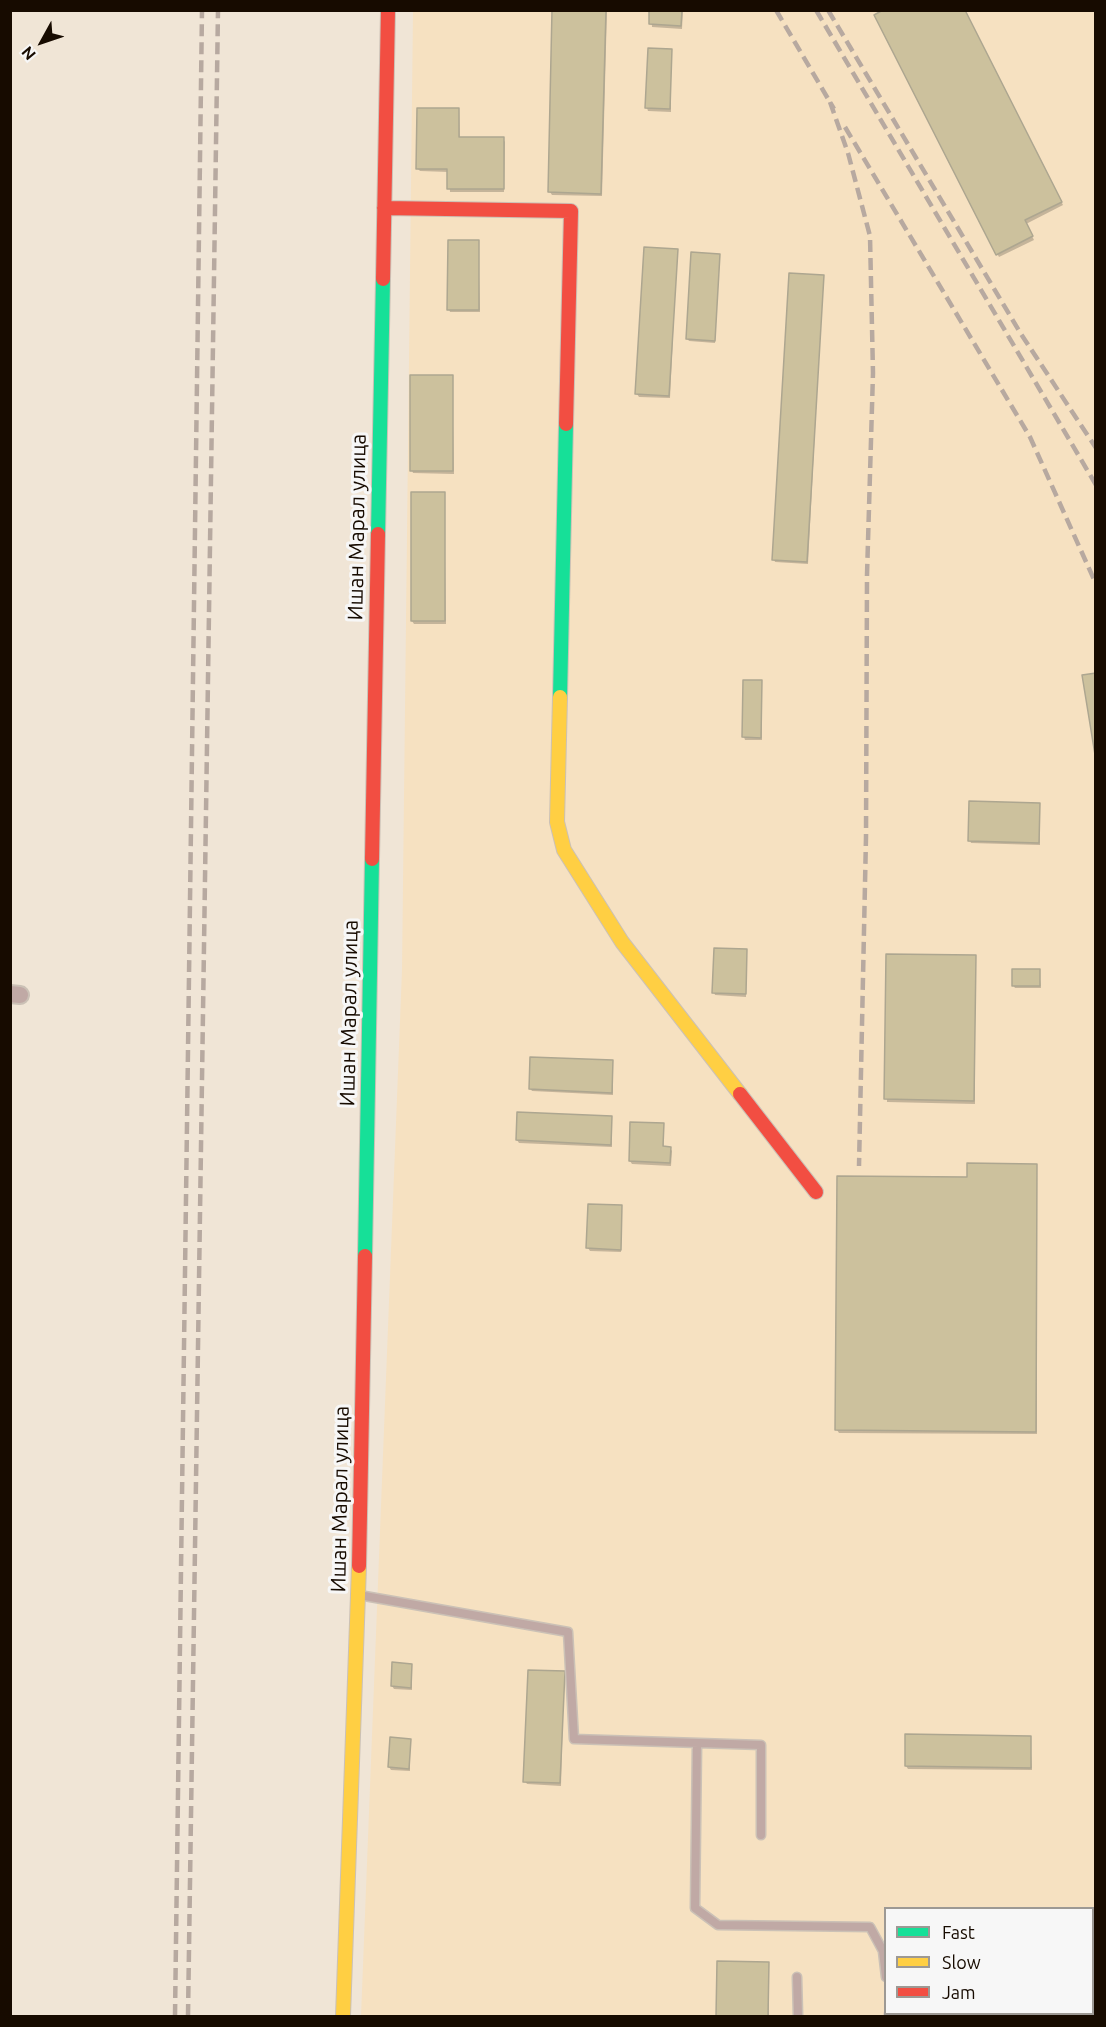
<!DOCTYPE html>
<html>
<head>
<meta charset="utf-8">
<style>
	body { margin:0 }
	#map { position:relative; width:1106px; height:2027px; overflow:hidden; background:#f0e5d6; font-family:Ubuntu,sans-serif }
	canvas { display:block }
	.frame { position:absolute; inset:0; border:12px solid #170b00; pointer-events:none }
	.legend { position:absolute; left:884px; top:1907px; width:210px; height:108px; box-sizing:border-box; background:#f7f7f7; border:2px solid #9d9994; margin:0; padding:8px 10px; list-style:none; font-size:18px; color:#170b00 }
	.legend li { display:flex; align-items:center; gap:12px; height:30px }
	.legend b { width:30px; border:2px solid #9d9994 }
	.north { position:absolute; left:12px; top:12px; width:60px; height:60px; -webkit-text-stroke:4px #f7f7f7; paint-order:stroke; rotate:230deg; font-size:16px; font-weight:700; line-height:24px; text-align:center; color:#170b00 }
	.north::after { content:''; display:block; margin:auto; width:21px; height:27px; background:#170b00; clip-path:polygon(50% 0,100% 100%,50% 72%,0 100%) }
</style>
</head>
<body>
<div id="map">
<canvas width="1106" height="2027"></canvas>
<div class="frame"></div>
<ul class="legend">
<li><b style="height:8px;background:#16e098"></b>Fast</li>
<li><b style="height:8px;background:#ffcf43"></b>Slow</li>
<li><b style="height:8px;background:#f24e42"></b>Jam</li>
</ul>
<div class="north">N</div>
</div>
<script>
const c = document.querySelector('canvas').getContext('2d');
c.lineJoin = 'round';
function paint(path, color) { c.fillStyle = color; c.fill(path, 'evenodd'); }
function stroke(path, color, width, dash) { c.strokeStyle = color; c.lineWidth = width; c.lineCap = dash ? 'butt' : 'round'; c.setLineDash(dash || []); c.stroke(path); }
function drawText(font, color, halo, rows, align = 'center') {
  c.font = font + ' Ubuntu,sans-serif'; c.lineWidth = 6; c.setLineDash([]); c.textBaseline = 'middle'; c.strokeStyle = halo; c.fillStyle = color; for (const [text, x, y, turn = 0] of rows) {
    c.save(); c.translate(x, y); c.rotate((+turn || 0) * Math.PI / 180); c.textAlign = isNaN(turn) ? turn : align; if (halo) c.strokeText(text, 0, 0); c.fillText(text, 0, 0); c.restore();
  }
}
paint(new Path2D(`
	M 413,11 L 1095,11 L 1095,2016 L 361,2016 L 402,970 ZM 886,1908 L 1092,1908 L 1092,2014 L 886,2014 Z`), '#f6e1c1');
paint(new Path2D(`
	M 554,10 L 607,10 L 602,196 L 552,195 L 550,192 Z
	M 651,10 L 683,10 L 682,29 L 652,27 Z
	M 963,10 L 1063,205 L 1026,224 L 1034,240 L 999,257 L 876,16 Z
	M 671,51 L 671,112 L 648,111 L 647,108 Z
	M 459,109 L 460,138 L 503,139 L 505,142 L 504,192 L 450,192 L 449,172 L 420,171 L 418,169 Z
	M 478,242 L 480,312 L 450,312 L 449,309 Z
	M 677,251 L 670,398 L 639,397 L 637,394 Z
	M 719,255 L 715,343 L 689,341 L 687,338 Z
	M 823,276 L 808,564 L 775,562 L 774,559 Z
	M 452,377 L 454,474 L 413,473 L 412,470 Z
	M 444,494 L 446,624 L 414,624 L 412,621 Z
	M 761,682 L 762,740 L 745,740 L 744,737 Z
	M 1039,804 L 1040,845 L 971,843 L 970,840 Z
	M 746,951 L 746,997 L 715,995 L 714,992 Z
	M 887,955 L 975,957 L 975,1104 L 887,1102 Z
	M 1039,971 L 1041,988 L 1015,988 L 1013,985 Z
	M 613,1062 L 613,1095 L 532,1091 L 530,1088 Z
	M 611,1118 L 612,1147 L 519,1143 L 517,1140 Z
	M 663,1125 L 664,1148 L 670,1148 L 672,1151 L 671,1166 L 632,1164 L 630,1161 Z
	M 1037,1166 L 1037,1434 L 839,1433 L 837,1430 Z
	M 621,1207 L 621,1252 L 590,1251 L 588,1248 Z
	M 412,1665 L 412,1690 L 394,1689 L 392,1686 Z
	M 564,1673 L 561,1786 L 527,1784 L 525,1781 Z
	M 1030,1737 L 1032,1770 L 908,1769 L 906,1766 Z
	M 410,1740 L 410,1771 L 391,1770 L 389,1767 Z
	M 718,1962 L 768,1964 L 769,2016 L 717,2016 Z
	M 948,2014 L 1078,2014 L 1078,2016 L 948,2016 Z`), '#0003');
const building = new Path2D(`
	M 552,10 L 606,10 L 601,194 L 548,192 Z
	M 649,10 L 682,10 L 681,26 L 649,24 Z
	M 883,10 L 965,10 L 1062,202 L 1025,220 L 1033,236 L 996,255 L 874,15 Z
	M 648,48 L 672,49 L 670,109 L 645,108 Z
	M 417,108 L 459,108 L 459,137 L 504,137 L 504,189 L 447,189 L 447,169 L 416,169 Z
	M 448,240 L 479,240 L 479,310 L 447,310 Z
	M 644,247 L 678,249 L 669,396 L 635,394 Z
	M 691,252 L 720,254 L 715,341 L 686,339 Z
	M 789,273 L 824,275 L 807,562 L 772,560 Z
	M 410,375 L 453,375 L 453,471 L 410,471 Z
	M 411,492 L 445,492 L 445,621 L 411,621 Z
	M 1096,673 L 1096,761 L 1082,675 Z
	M 743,680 L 762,680 L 761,738 L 742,737 Z
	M 969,801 L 1040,803 L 1039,843 L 968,841 Z
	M 714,948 L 747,949 L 746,994 L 712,993 Z
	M 886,954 L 976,955 L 974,1101 L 884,1099 Z
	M 1012,969 L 1040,969 L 1040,986 L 1012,986 Z
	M 530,1057 L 613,1060 L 612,1093 L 529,1089 Z
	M 517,1112 L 612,1116 L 611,1145 L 516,1140 Z
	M 630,1122 L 664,1123 L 663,1146 L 671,1147 L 670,1163 L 629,1161 Z
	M 967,1163 L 1037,1164 L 1036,1432 L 835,1430 L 837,1176 L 967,1177 Z
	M 588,1204 L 622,1205 L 621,1250 L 586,1248 Z
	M 392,1662 L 412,1664 L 411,1688 L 391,1686 Z
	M 528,1670 L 565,1671 L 560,1783 L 523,1782 Z
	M 905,1734 L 1031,1736 L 1031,1768 L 905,1766 Z
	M 390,1737 L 411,1739 L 409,1769 L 388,1767 Z
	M 717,1961 L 769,1962 L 768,2016 L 716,2016 Z
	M 946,2014 L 1077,2014 L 1077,2016 L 946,2016 Z`);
paint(building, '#ccc19d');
stroke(building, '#ada690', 1.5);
const lane = new Path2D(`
	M 359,1595 L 568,1632 L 574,1739 L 761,1745 L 761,1835
	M 697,1743 L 695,1908 L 718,1925 L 870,1927 L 883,1951 L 886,1977
	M 797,1977 L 798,2016
	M 889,2014 L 889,2016`);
const street = new Path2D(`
	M 10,994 L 20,995`);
const fast = new Path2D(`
	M 378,534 L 383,279
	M 560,697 L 566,424
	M 365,1256 L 372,859`);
const slow = new Path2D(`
	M 560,697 L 557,822 L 564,850 L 622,942 L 740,1094
	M 343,2016 L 359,1566`);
const jam = new Path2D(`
	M 384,208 L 571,211 L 566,424
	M 383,279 L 388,10
	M 372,859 L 378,534
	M 740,1094 L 816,1192
	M 359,1566 L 365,1256`);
stroke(lane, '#cbc1b6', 11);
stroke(street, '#cbc1b6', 20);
stroke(fast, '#cbc1b6', 16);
stroke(slow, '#cbc1b6', 16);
stroke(jam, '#cbc1b6', 16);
stroke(lane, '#c0a9a5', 8);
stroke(street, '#c0a9a5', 16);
stroke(fast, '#16e098', 14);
stroke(slow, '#ffcf43', 14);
stroke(jam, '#f24e42', 14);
stroke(new Path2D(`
	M 776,10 L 834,109
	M 816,10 L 1096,485
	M 828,10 L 1021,334 L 1096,448
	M 830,102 L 848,153 L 870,236 L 873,373 L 867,575 L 866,837 L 859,1166
	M 845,127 L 1030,437 L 1096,584
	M 175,2016 L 202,10
	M 188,2016 L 218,10`), '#b7a9a0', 4.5, [12, 6]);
drawText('21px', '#170b00', '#f7f7f7', [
	["Ишан Марал улица",357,527,-89],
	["Ишан Марал улица",349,1013,-89],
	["Ишан Марал улица",340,1499,-89]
]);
</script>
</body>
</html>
